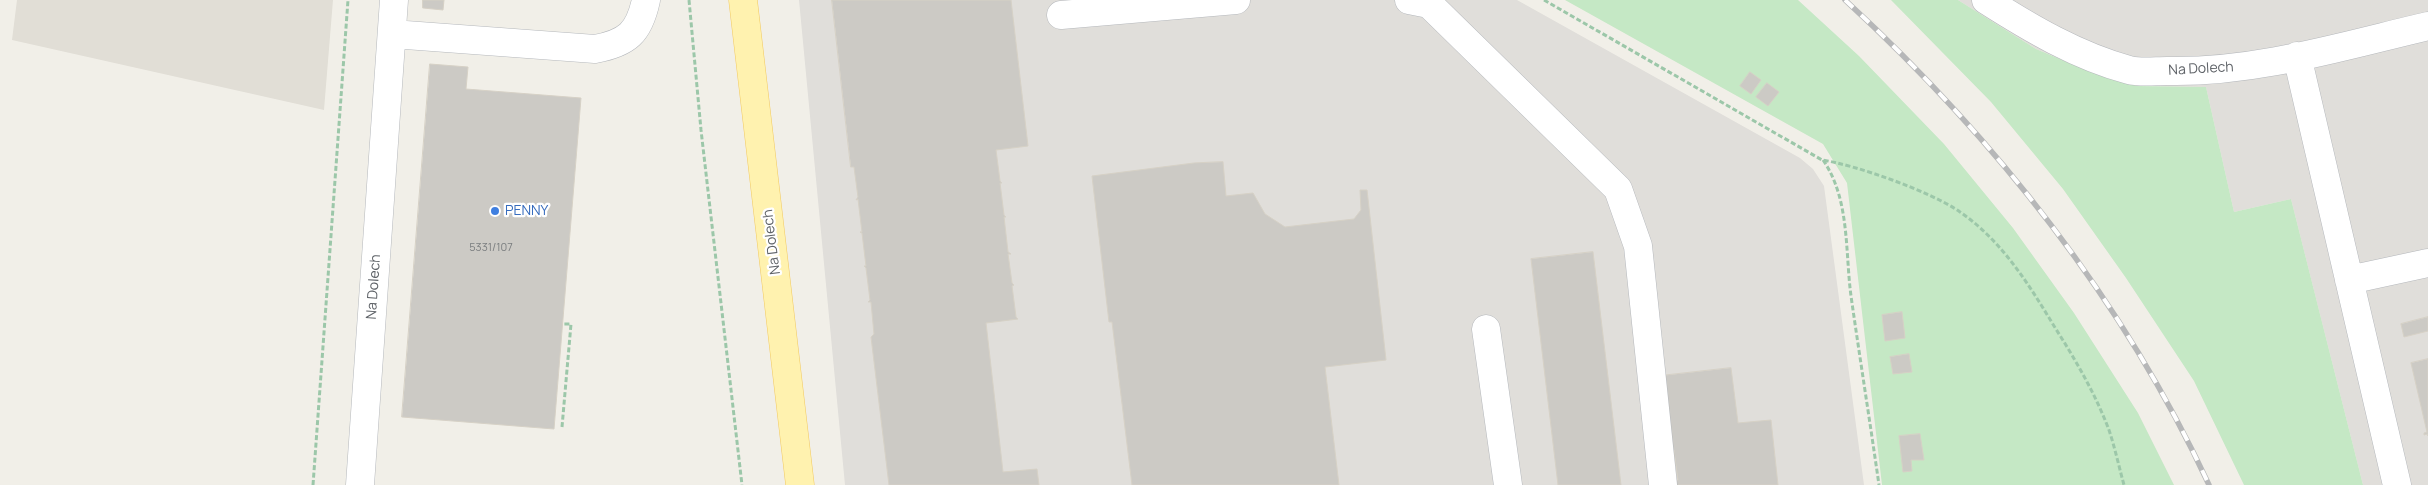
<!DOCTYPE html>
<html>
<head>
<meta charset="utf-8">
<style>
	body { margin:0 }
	canvas { display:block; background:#f1efe8 }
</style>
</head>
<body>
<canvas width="2428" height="485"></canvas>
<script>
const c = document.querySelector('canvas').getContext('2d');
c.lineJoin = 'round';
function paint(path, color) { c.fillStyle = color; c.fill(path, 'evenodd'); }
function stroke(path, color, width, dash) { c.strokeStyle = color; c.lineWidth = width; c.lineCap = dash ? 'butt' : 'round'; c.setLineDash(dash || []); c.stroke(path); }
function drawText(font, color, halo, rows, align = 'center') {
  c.font = font + ' Manrope,sans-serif'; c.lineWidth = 4.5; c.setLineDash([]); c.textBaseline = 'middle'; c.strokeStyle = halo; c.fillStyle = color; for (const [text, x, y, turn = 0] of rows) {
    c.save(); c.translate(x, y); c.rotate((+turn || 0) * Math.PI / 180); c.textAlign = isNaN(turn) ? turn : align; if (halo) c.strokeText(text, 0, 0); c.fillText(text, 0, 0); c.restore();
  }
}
paint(new Path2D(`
	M 799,0 L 1517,0 L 1800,158 L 1813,169 L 1824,186 L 1864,485 L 845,485 Z
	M 1958,0 L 2428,0 L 2428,485 L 2363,485 L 2291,199 L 2234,212 L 2206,87 L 2137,86 L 2096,74 L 2036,49 Z`), '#e0deda');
paint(new Path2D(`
	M 17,0 L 333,0 L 324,110 L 12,40 Z`), '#e1ded6');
paint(new Path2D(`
	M 1565,0 L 1798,0 L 1859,56 L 1944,144 L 2013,228 L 2074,313 L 2138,413 L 2174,485 L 1882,485 L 1847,183 L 1823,144 Z
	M 1891,0 L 1958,0 L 2036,49 L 2096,74 L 2137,86 L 2206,87 L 2234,212 L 2291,199 L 2363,485 L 2244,485 L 2194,381 L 2126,278 L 2063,189 L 1991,102 Z`), '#c5e8c5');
const building = new Path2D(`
	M 423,0 L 444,0 L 443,10 L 423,8 Z
	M 832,0 L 1011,0 L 1028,146 L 996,150 L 1000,181 L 1002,183 L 1000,183 L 1004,215 L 1006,217 L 1004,217 L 1008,252 L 1011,254 L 1008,254 L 1012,283 L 1014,285 L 1012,286 L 1016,317 L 1018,319 L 986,323 L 1003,472 L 1037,469 L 1039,485 L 889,485 L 871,337 L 874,334 L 871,302 L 868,302 L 870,300 L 866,268 L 864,266 L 866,266 L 862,233 L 860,232 L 862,232 L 858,199 L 856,200 L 858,197 L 854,167 L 851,167 Z
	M 430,64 L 468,67 L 466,89 L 581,98 L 554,429 L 402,417 Z
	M 1750,72 L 1761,80 L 1751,94 L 1740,86 Z
	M 1767,83 L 1779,92 L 1768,106 L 1756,97 Z
	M 1223,162 L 1226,196 L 1253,193 L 1265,214 L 1285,227 L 1354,219 L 1361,210 L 1360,190 L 1367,190 L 1386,360 L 1325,367 L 1339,485 L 1132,485 L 1112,322 L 1109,322 L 1092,176 L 1194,163 Z
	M 1593,252 L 1621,485 L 1558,485 L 1531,259 Z
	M 1902,312 L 1905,338 L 1885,341 L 1882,315 Z
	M 2428,317 L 2428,331 L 2404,337 L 2401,324 Z
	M 1909,354 L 1912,372 L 1893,374 L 1890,357 Z
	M 2428,359 L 2428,436 L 2427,434 L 2424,435 L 2424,433 L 2427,432 L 2411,363 Z
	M 1731,368 L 1738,423 L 1771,420 L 1778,485 L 1670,485 L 1670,481 L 1678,480 L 1674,450 L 1669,451 L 1660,376 Z
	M 1920,434 L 1924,460 L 1911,460 L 1912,471 L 1903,472 L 1899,436 Z`);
paint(building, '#cccac5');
stroke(building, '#d6d1c6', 1);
const minor = new Path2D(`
	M 1409,0 L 1429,4 L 1618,189 L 1638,246 L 1663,485
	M 1986,0 C 2030,28 2077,56 2129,70 C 2140,73 2155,71 2167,71 C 2255,73 2343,46 2428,26
	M 1061,15 L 1236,0
	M 392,34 L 595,49 C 627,43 639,33 646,0
	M 2297,56 L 2397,485
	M 2349,280 L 2428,263
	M 1486,329 L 1508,485
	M 360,485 L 394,0`);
const major = new Path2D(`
	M 743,0 L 800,485`);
stroke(minor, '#b5b8bc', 29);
stroke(major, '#f2c960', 29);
stroke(new Path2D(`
	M 689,0 L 701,130 L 742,485
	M 1544,0 L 1822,160 C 1856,165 1932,192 1960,212 C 2002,241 2028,283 2054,326 C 2075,359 2095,393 2109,430 C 2115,448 2119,467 2124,485
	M 1823,160 C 1850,199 1845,251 1851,296 C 1860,359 1870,422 1879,485
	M 562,427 L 571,324 L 562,324
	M 313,485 L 348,0`), '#9cc7a9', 3, [5, 2.5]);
stroke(minor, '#fff', 28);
stroke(major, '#fff2af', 28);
const rail = new Path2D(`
	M 1845,0 C 1994,137 2124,301 2209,485`);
stroke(rail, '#b6b7b8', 5.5);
stroke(rail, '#fff', 4, [11]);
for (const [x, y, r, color] of [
	[495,211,5,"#3f7fe0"]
]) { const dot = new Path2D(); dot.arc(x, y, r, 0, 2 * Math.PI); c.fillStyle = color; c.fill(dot); stroke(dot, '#fff', 2); }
drawText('11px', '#7a7d7f', null, [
	["5331/107",491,248]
]);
drawText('14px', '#5f6368', '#fff', [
	["Na Dolech",2201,69,-3],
	["Na Dolech",772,242,-97],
	["Na Dolech",374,287,-86]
]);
drawText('14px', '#366cbe', '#fff', [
	["PENNY",505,211]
], 'left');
</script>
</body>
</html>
